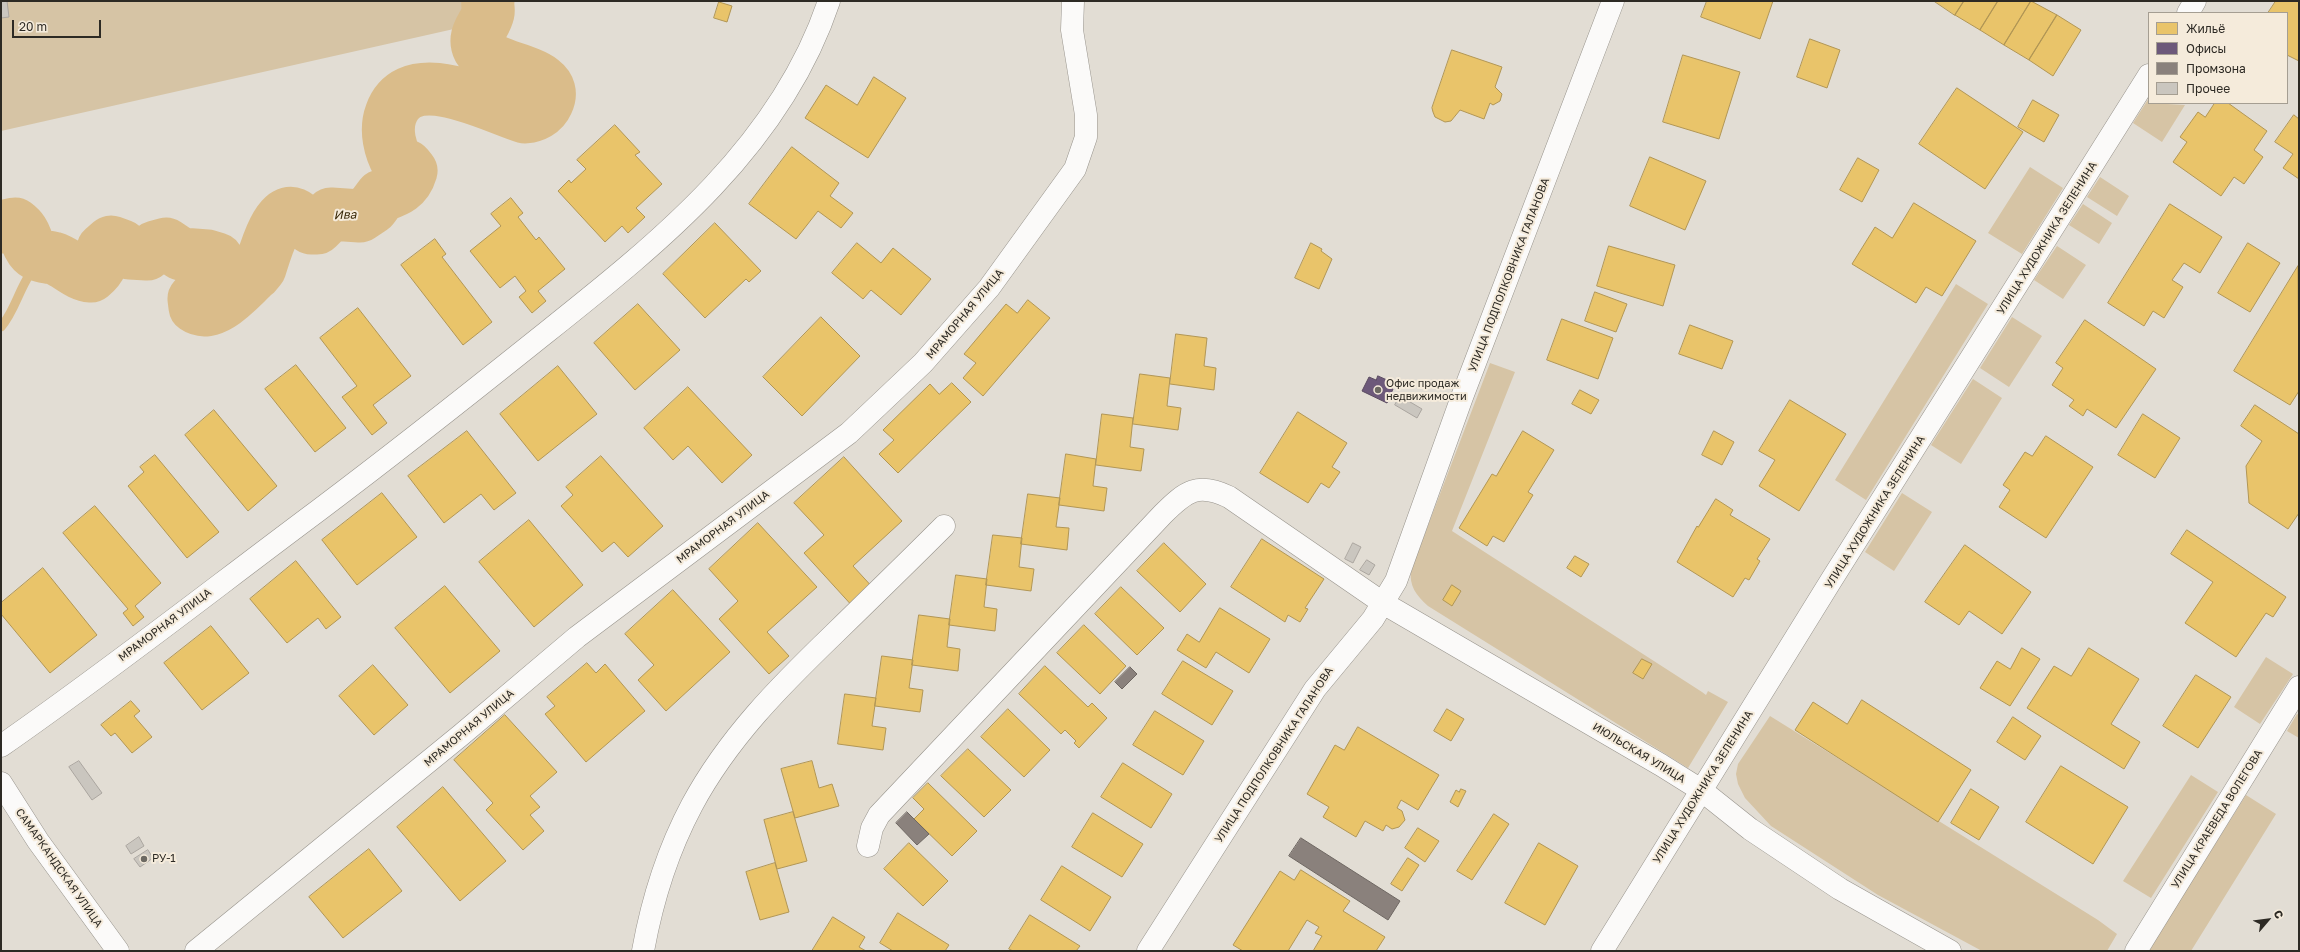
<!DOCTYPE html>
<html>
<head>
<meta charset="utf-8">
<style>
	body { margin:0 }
	#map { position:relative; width:2300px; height:952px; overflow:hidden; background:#e2ddd4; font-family:"Golos Text",sans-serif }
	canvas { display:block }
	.frame { position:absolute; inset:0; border:2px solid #2d2a24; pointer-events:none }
	.legend { position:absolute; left:2148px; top:12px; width:140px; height:92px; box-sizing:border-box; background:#f5ebdb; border:1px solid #a59e92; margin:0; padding:5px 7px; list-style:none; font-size:12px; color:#2d2a24 }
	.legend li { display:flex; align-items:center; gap:8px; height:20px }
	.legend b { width:20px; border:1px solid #a59e92 }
	.north { position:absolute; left:2248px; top:900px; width:40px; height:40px; -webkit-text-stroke:3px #f5ebdb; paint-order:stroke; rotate:62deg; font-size:11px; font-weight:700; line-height:16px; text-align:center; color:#2d2a24 }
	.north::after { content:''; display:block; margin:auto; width:14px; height:18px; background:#2d2a24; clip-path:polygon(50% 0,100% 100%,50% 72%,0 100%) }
	.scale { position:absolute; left:12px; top:20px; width:89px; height:18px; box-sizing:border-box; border:2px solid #2d2a24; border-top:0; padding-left:5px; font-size:12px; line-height:14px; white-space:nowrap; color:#2d2a24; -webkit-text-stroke:3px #f5ebdb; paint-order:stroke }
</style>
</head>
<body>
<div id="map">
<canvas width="2300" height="952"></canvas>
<div class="frame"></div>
<ul class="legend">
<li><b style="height:11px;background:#e9c46a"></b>Жильё</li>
<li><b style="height:11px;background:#6d597a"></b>Офисы</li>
<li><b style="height:11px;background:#8a817c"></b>Промзона</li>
<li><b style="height:11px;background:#cac6bf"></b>Прочее</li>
</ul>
<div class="north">С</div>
<div class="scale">20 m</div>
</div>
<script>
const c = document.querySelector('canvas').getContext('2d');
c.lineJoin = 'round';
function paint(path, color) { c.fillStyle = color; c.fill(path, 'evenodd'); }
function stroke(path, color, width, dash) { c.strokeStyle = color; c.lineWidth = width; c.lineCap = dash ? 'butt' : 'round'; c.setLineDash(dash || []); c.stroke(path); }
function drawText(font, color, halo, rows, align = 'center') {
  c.font = font + ' "Golos Text",sans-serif'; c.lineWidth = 4; c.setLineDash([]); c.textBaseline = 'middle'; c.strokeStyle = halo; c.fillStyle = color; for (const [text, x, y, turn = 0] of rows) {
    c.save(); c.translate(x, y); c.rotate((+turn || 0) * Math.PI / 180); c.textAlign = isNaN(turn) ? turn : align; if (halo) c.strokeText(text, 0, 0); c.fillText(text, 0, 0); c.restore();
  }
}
paint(new Path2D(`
	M 1,1 L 484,1 L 476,24 L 1,131 Z
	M 2149,98 L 2149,103 L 2185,105 L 2162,142 L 2133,123 Z
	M 2030,167 L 2063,188 L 2022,254 L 1988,233 Z
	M 2100,177 L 2129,196 L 2117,216 L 2087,197 Z
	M 2083,204 L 2112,223 L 2099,244 L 2069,225 Z
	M 2057,246 L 2086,265 L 2063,299 L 2034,280 Z
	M 1956,284 L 1988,304 L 1866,500 L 1835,480 Z
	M 2012,317 L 2042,336 L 2009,387 L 1980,368 Z
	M 1490,363 L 1515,372 L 1452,531 L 1702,692 L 1706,695 L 1708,691 L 1728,702 L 1688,768 L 1428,606 C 1416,595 1409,586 1411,570 Z
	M 1973,379 L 2002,398 L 1961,464 L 1931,445 Z
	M 1902,493 L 1932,512 L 1894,571 L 1865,552 Z
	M 2266,657 L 2293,674 L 2260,724 L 2234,707 Z
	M 2297,714 L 2299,715 L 2299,738 L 2287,731 Z
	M 1770,716 L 2098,920 L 2117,934 L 2107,951 L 1982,951 L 1878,895 L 1771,826 L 1745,798 L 1738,784 L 1736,774 L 1738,764 Z
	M 2191,775 L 2218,792 L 2151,898 L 2123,881 Z
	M 2246,795 L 2276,814 L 2191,951 L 2148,951 Z`), '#d6c4a5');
const homes = new Path2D(`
	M 1707,1 L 1773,1 L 1760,39 L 1701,17 Z
	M 1934,1 L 1964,1 L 1955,15 Z
	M 1964,1 L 1998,1 L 1980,30 L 1955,15 Z
	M 1998,1 L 2031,1 L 2004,45 L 1980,30 Z
	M 2031,1 L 2057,15 L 2029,60 L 2004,45 Z
	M 2276,1 L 2299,1 L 2299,61 L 2287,55 L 2287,13 L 2268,13 Z
	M 719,2 L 732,6 L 727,22 L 714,18 Z
	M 2057,15 L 2081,30 L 2053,76 L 2029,60 Z
	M 1810,39 L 1840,50 L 1827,88 L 1797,77 Z
	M 1452,50 L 1502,67 L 1495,87 L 1502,94 L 1500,101 L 1493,105 L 1490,103 L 1484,119 L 1460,110 L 1451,121 L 1445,122 L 1435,117 L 1433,112 L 1432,108 Z
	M 1683,55 L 1740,72 L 1719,139 L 1663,122 Z
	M 874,77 L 906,98 L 868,158 L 805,118 L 826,85 L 857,105 Z
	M 1957,88 L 2023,132 L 1985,189 L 1919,144 Z
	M 2033,100 L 2059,115 L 2044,142 L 2018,127 Z
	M 2215,103 L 2228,103 L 2267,131 L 2254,150 L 2263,157 L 2244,184 L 2234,177 L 2221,196 L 2173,162 L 2187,142 L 2180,137 L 2198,112 L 2205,117 Z
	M 2294,115 L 2299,119 L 2299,179 L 2283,168 L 2293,154 L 2275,142 Z
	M 615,125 L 640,152 L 635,155 L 662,184 L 636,208 L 645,217 L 628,233 L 622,226 L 605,242 L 558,191 L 569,180 L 571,183 L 586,169 L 577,160 Z
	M 792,147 L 839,183 L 830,196 L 853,213 L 841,228 L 818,211 L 796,239 L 749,204 Z
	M 1650,157 L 1706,181 L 1685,230 L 1630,206 Z
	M 1858,158 L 1879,170 L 1862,202 L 1840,190 Z
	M 511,198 L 523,213 L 518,217 L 536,240 L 539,237 L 565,269 L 538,291 L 546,301 L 532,313 L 519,297 L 526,291 L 515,276 L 500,288 L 470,251 L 501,226 L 491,214 Z
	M 1914,203 L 1976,241 L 1942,296 L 1926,287 L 1916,303 L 1852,264 L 1875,227 L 1892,238 Z
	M 2170,204 L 2222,237 L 2200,273 L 2184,263 L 2172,280 L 2183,287 L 2164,318 L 2153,311 L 2144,326 L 2108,303 Z
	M 715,223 L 761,271 L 749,282 L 746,279 L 705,318 L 663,274 Z
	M 435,239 L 446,254 L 442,257 L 492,322 L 463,345 L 401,265 Z
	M 857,243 L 881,263 L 893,248 L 931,279 L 901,315 L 871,290 L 863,299 L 832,273 Z
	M 1311,243 L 1322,249 L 1321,251 L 1332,259 L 1319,289 L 1295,278 Z
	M 2248,243 L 2280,263 L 2250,312 L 2218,293 Z
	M 1609,246 L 1675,265 L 1663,306 L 1597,286 Z
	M 2298,266 L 2299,391 L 2290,405 L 2234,371 Z
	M 1595,292 L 1627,304 L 1616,332 L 1585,321 Z
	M 1028,300 L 1050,318 L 983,396 L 963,378 L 976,363 L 964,354 L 1006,304 L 1017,313 Z
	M 638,304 L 680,350 L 635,390 L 594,343 Z
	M 358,308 L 411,376 L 373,405 L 387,423 L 372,435 L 342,397 L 357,386 L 320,338 Z
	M 821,317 L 860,356 L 802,416 L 763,377 Z
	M 1562,319 L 1613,338 L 1598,379 L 1547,360 Z
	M 2085,320 L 2156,369 L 2116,428 L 2087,409 L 2083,416 L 2069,406 L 2074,400 L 2052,385 L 2063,368 L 2056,363 Z
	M 1690,325 L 1733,341 L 1722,369 L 1679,354 Z
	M 1176,334 L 1207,338 L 1204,366 L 1216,368 L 1214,390 L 1170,384 Z
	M 296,365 L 346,428 L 315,452 L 265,389 Z
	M 558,366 L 597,414 L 538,461 L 500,414 Z
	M 1140,374 L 1170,378 L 1167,406 L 1181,408 L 1178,430 L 1133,424 Z
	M 952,383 L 971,402 L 898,473 L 879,454 L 894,440 L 883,430 L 930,384 L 939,394 Z
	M 688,387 L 752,455 L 722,483 L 688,446 L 673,460 L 644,428 Z
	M 1580,390 L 1599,400 L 1591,414 L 1572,404 Z
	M 1790,400 L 1846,434 L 1799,511 L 1759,486 L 1775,460 L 1759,451 Z
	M 2255,405 L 2299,434 L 2299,513 L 2288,529 L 2249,503 L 2246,466 L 2262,441 L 2241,426 Z
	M 214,410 L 277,486 L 248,511 L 185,435 Z
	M 1298,412 L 1347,443 L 1332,467 L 1340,472 L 1329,488 L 1321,483 L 1308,503 L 1260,473 Z
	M 1102,414 L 1133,418 L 1130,447 L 1144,449 L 1141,471 L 1096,465 Z
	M 2143,414 L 2180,438 L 2155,478 L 2118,455 Z
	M 467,431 L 516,493 L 494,510 L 481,494 L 444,523 L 408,476 Z
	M 1523,431 L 1554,450 L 1528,492 L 1533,495 L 1504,542 L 1493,536 L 1487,546 L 1459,528 L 1492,474 L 1496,476 Z
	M 1714,431 L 1734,442 L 1722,465 L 1702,455 Z
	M 2046,436 L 2093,467 L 2046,538 L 1999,507 L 2010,490 L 2003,485 L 2025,452 L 2032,456 Z
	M 1066,454 L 1096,459 L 1093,486 L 1107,488 L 1104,511 L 1059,505 Z
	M 155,455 L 219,532 L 187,558 L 128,486 L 144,472 L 140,467 Z
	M 601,456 L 663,526 L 628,557 L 614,542 L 602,552 L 561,506 L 573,495 L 566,487 Z
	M 844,457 L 902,521 L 853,566 L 875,590 L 855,609 L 804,553 L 824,535 L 794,503 Z
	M 382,493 L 417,537 L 357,585 L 322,540 Z
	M 1028,494 L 1060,498 L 1056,527 L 1069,528 L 1067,550 L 1021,544 Z
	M 1716,499 L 1733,510 L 1730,515 L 1770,539 L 1757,559 L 1760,561 L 1749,580 L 1745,578 L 1733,597 L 1677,562 L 1697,526 L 1698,527 Z
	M 95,506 L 161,583 L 135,606 L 144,617 L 133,626 L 123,613 L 128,609 L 63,533 Z
	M 529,520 L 583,585 L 534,627 L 479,562 Z
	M 758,523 L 817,587 L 767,632 L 789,656 L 769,674 L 719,619 L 738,601 L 709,569 Z
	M 2187,530 L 2286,597 L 2273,617 L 2266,613 L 2236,657 L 2185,623 L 2213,582 L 2171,554 Z
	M 993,535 L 1022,538 L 1019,567 L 1034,569 L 1031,591 L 986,585 Z
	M 1262,539 L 1324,579 L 1305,608 L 1308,609 L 1300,622 L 1288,615 L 1285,622 L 1231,587 Z
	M 1164,543 L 1206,584 L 1180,612 L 1137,571 Z
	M 1965,545 L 2031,592 L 2002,634 L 1969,611 L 1959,625 L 1925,602 Z
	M 1575,556 L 1589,564 L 1581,577 L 1567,568 Z
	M 296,561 L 341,617 L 326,629 L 318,618 L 287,643 L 250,599 Z
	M 43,568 L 97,635 L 50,673 L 1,614 L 1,603 Z
	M 956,575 L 987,579 L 984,607 L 997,609 L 995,631 L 949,625 Z
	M 1452,585 L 1461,591 L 1452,606 L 1443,600 Z
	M 445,586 L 500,651 L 450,693 L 395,628 Z
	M 1121,587 L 1164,628 L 1137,655 L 1095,614 Z
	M 673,590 L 730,652 L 666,711 L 638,680 L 654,665 L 625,634 Z
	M 1220,608 L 1270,639 L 1249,673 L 1216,652 L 1206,668 L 1177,650 L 1187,634 L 1199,642 Z
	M 919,615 L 950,619 L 947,647 L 960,649 L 958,671 L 912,665 Z
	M 1084,625 L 1126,666 L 1100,694 L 1057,653 Z
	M 211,626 L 249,673 L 202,710 L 164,663 Z
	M 2022,648 L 2040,659 L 2010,706 L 1980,688 L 1997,661 L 2010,669 Z
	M 2089,648 L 2139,679 L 2111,724 L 2140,742 L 2124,769 L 2027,708 L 2054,666 L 2071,676 Z
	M 882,656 L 913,660 L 909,688 L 923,690 L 920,712 L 875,706 Z
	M 1642,659 L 1652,664 L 1643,679 L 1633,673 Z
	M 1183,661 L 1233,691 L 1212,725 L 1162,694 Z
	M 587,663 L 596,673 L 605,664 L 645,711 L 586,762 L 545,714 L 555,706 L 547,697 Z
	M 373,665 L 408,705 L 374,735 L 339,696 Z
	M 1045,666 L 1088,707 L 1092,703 L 1107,718 L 1079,748 L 1074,743 L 1076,741 L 1065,730 L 1061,734 L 1019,694 Z
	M 2196,675 L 2231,697 L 2198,748 L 2163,726 Z
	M 845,694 L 876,698 L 872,726 L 886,728 L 883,750 L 838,744 Z
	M 1862,700 L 1971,770 L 1938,822 L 1795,730 L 1813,702 L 1847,724 Z
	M 131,701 L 140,711 L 134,716 L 152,737 L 132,753 L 115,733 L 111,736 L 101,725 Z
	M 1008,709 L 1050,750 L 1024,777 L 981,737 Z
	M 1447,709 L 1464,719 L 1451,741 L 1434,731 Z
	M 1155,711 L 1204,741 L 1183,775 L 1133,745 Z
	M 505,715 L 557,772 L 530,796 L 540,807 L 530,815 L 544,831 L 523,850 L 486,810 L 493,803 L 454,760 Z
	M 2013,717 L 2041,736 L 2025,760 L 1997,742 Z
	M 1358,727 L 1439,775 L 1418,810 L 1401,800 L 1397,808 L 1402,811 L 1405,820 L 1399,827 L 1392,829 L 1386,825 L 1383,831 L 1365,821 L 1356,837 L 1323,817 L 1329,807 L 1307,794 L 1335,745 L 1344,750 Z
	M 968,749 L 1011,790 L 984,817 L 941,776 Z
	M 812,761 L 819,788 L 832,784 L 839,806 L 795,818 L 781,769 Z
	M 1123,763 L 1172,794 L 1151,828 L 1101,797 Z
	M 2061,766 L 2128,807 L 2093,864 L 2026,822 Z
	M 928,783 L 977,831 L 952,856 L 914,819 L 924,809 L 913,798 Z
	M 443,787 L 506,861 L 460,901 L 397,827 Z
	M 1461,789 L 1466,791 L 1458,807 L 1450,802 L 1456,790 L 1459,792 Z
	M 1971,789 L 1999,807 L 1979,840 L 1951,823 Z
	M 793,812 L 807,861 L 777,869 L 764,820 Z
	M 1093,813 L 1143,844 L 1122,877 L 1072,847 Z
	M 1494,814 L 1509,824 L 1472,880 L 1457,871 Z
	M 1418,828 L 1439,841 L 1425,862 L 1405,848 Z
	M 909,843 L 948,881 L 923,906 L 884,869 Z
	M 1539,843 L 1578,866 L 1545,925 L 1505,903 Z
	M 369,849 L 402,891 L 343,938 L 309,897 Z
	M 1408,858 L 1419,865 L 1402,891 L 1391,884 Z
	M 775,863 L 789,912 L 760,920 L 746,872 Z
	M 1062,866 L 1111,897 L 1090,931 L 1041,900 Z
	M 1301,870 L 1350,901 L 1343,911 L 1385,937 L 1376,951 L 1313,951 L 1322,936 L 1315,933 L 1319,927 L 1307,920 L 1288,951 L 1243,951 L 1233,945 L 1280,871 L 1294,880 Z
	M 898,913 L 949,945 L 945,951 L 893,951 L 880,943 Z
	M 1030,915 L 1080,946 L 1076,951 L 1013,951 L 1009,949 Z
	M 833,917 L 865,937 L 859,947 L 866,951 L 812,951 Z`);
paint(homes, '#e9c46a');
stroke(homes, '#b19655', 1);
const offices = new Path2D(`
	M 1378,376 L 1387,380 L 1385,385 L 1393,389 L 1387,403 L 1362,391 L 1369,377 L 1376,380 Z`);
paint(offices, '#6d597a');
stroke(offices, '#5a4b60', 1);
const industry = new Path2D(`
	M 1130,667 L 1137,674 L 1122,689 L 1115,682 Z
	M 907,812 L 929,834 L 917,845 L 896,823 Z
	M 1301,838 L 1400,901 L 1388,920 L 1289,856 Z`);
paint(industry, '#8a817c');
stroke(industry, '#6e6762', 1);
stroke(new Path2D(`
	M 1,327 C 20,305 21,271 49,257`), '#dabc8a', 9);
stroke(new Path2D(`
	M 1,227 L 15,224 C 27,233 24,239 31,249 C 37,257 44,256 53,258 C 67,262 77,275 91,276 C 102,267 102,262 103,249 L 111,242 L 122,246 L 130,253 L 147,254 L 155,247 L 166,244 L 181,254 L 207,256 L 217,259 C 225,285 208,283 194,299 L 195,307 C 214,320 241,286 255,274 L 260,268 C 264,256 277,207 294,214 C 301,217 305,224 311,228 L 317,228 L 331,214 L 360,216 L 372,208 L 381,196 C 395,191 406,188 411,171 L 407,166 L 398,164 C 390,150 385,130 391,114 C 410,61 491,107 525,117 C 534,116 543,112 547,103 C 563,69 492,72 479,49 C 472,35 485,26 488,13 C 489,9 487,5 488,1`), '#dabc8a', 53);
const building = new Path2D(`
	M 1,1 L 7,1 L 9,17 L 1,18 Z
	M 1400,396 L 1422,409 L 1417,418 L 1395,405 Z
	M 1353,543 L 1361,547 L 1353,563 L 1345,559 Z
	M 1367,560 L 1375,565 L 1369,575 L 1360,570 Z
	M 79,761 L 102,793 L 92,800 L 69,767 Z
	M 139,837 L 144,846 L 131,854 L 126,846 Z
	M 148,850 L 153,858 L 140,867 L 134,859 Z`);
paint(building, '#cac6bf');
stroke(building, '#aaa59f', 1);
const minor = new Path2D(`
	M 2188,13 L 2195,1
	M 1,746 C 109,671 213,589 319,510 C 392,455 463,399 533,343 C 652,248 779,151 829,1
	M 868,846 L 872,828 L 879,815 L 1163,514 C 1186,491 1198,482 1229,497 L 1383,603 L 1661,765 L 1701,790 L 1750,829 L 1840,889 L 1950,951
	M 196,951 L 461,735 L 577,637 L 849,433 L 923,363 L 989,288 L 1075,169 L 1086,137 L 1086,115 L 1072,30 L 1073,1
	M 643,951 C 652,901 668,850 692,805 C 728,738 780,686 834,634 C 871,598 908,562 944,526
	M 1148,951 L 1315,689 L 1373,619 L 1396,581 L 1462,397 L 1613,1
	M 1602,951 L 1832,579 L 2149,75
	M 2136,951 L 2299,687`);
const tertiary = new Path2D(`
	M 1,783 L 38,841 L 118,951`);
stroke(minor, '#97938c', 23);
stroke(tertiary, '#97938c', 23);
stroke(minor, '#fbfaf9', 22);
stroke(tertiary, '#fbfaf9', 22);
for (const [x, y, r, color] of [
	[1378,390,4,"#6c6962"],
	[144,859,4,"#6c6962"]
]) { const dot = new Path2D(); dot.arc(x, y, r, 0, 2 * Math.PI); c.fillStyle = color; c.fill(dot); stroke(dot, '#f5ebdb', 1.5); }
drawText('11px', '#2d2a24', '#f5ebdb', [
	["УЛИЦА ХУДОЖНИКА ЗЕЛЕНИНА",2047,238,-58],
	["УЛИЦА ПОДПОЛКОВНИКА ГАЛАНОВА",1509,275,-69],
	["МРАМОРНАЯ УЛИЦА",965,314,-50],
	["УЛИЦА ХУДОЖНИКА ЗЕЛЕНИНА",1875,512,-58],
	["МРАМОРНАЯ УЛИЦА",723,527,-37],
	["МРАМОРНАЯ УЛИЦА",165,625,-37],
	["МРАМОРНАЯ УЛИЦА",469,728,-40],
	["ИЮЛЬСКАЯ УЛИЦА",1639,753,31],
	["УЛИЦА ПОДПОЛКОВНИКА ГАЛАНОВА",1274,755,-57],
	["УЛИЦА ХУДОЖНИКА ЗЕЛЕНИНА",1703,787,-58],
	["УЛИЦА КРАЕВЕДА ВОЛЕГОВА",2217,819,-58],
	["САМАРКАНДСКАЯ УЛИЦА",59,868,55]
]);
drawText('11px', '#2d2a24', '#f5ebdb', [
	["Офис продаж",1386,384],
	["недвижимости",1386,397],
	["РУ-1",152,859]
], 'left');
drawText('italic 12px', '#392909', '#f5ebdb', [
	["Ива",345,215,-2]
]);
</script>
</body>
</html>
